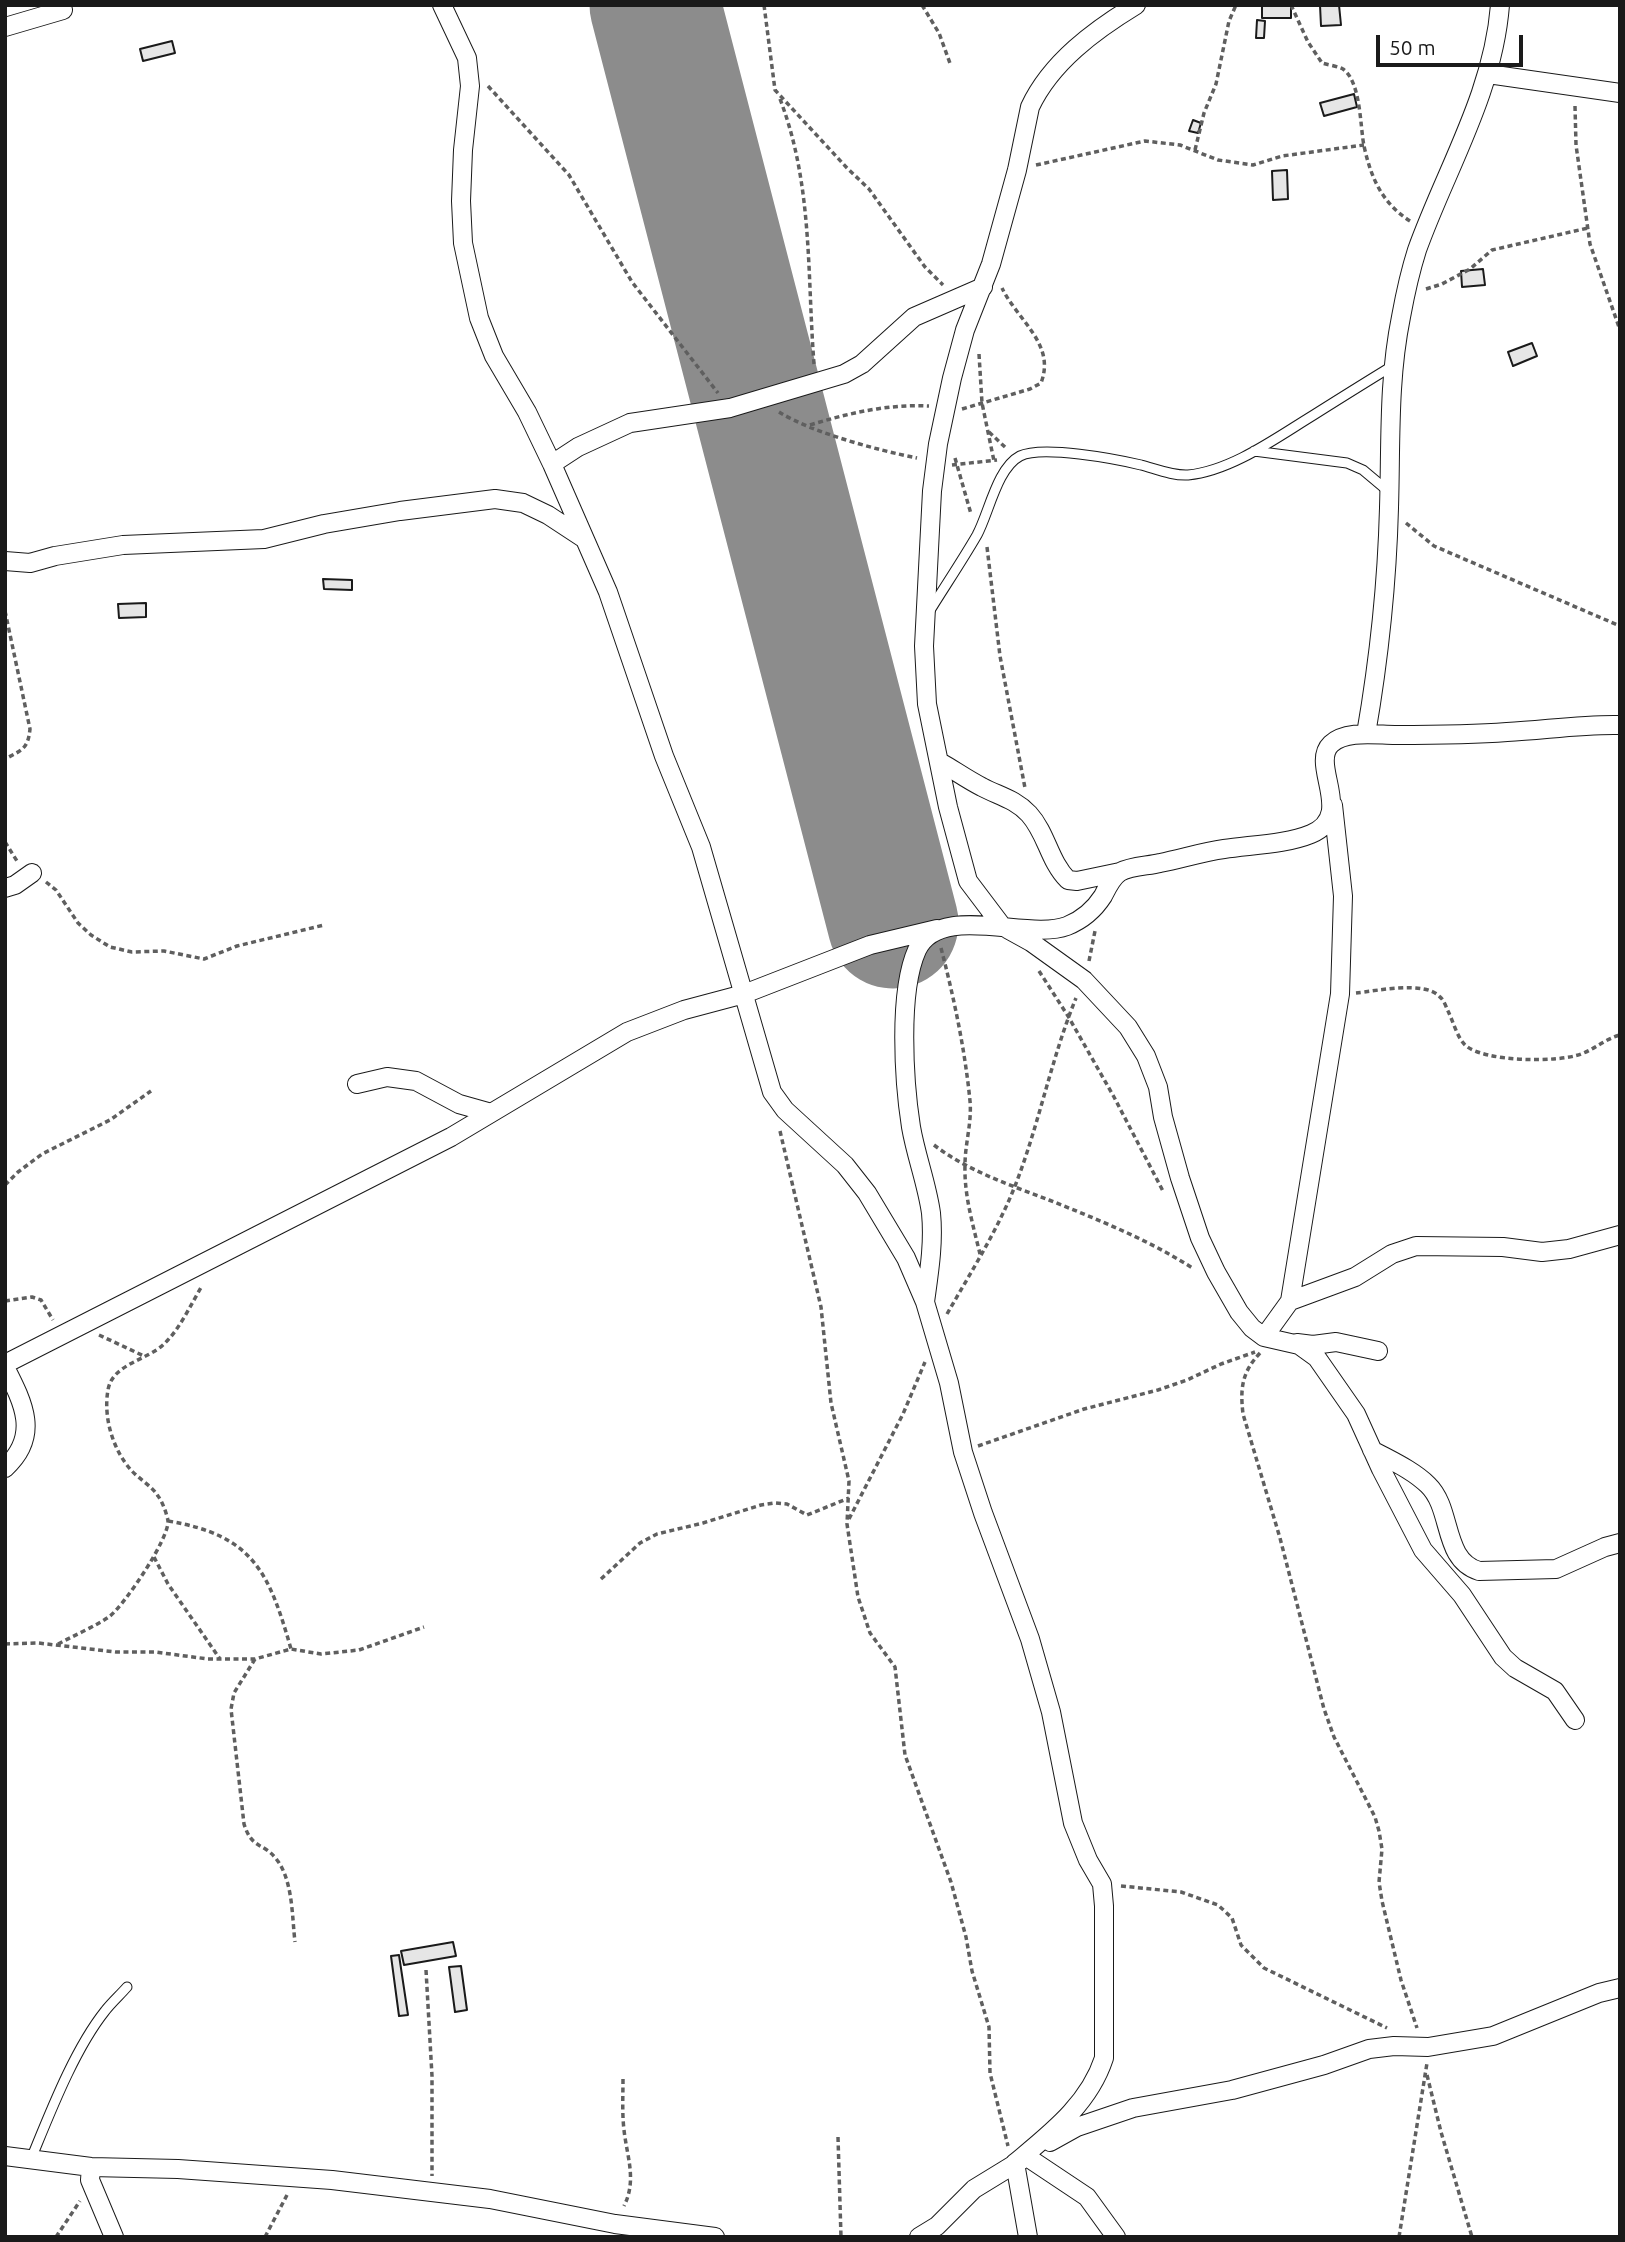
<!DOCTYPE html>
<html>
<head>
<meta charset="utf-8">
<style>
	body { margin:0 }
	#map { position:relative; width:1625px; height:2242px; overflow:hidden; background:#fff; font-family:Ubuntu,sans-serif }
	canvas { display:block }
	.frame { position:absolute; inset:0; border:7px solid #1a1a1a; pointer-events:none }
	.scale { position:absolute; left:1376px; top:35px; width:147px; height:32px; box-sizing:border-box; border:4px solid #1a1a1a; border-top:0; padding-left:9px; font-size:21px; line-height:24px; white-space:nowrap; color:#1a1a1a; -webkit-text-stroke:5px #fff; paint-order:stroke }
</style>
</head>
<body>
<div id="map">
<canvas width="1625" height="2242"></canvas>
<div class="frame"></div>
<div class="scale">50 m</div>
</div>
<script>
const c = document.querySelector('canvas').getContext('2d');
c.lineJoin = 'round';
function stroke(path, color, width, dash) { c.strokeStyle = color; c.lineWidth = width; c.lineCap = dash ? 'butt' : 'round'; c.setLineDash(dash || []); c.stroke(path); }
function paint(path, color) { c.fillStyle = color; c.fill(path, 'evenodd'); }
stroke(new Path2D(`
	M 655,5 L 893,923`), '#8c8c8c', 131);
const building = new Path2D(`
	M 1262,5 L 1291,5 L 1291,18 L 1262,18 Z
	M 1320,5 L 1339,5 L 1341,25 L 1321,26 Z
	M 1257,20 L 1265,21 L 1264,38 L 1256,38 Z
	M 172,41 L 175,53 L 143,61 L 140,49 Z
	M 1354,94 L 1357,107 L 1324,116 L 1320,103 Z
	M 1193,120 L 1201,123 L 1198,133 L 1189,131 Z
	M 1287,170 L 1288,199 L 1273,200 L 1272,171 Z
	M 1483,269 L 1485,285 L 1462,287 L 1461,271 Z
	M 1532,343 L 1537,356 L 1513,366 L 1508,352 Z
	M 323,579 L 352,580 L 352,590 L 324,589 Z
	M 146,603 L 146,617 L 119,618 L 118,604 Z
	M 453,1942 L 456,1956 L 404,1965 L 401,1951 Z
	M 399,1955 L 408,2015 L 399,2016 L 391,1956 Z
	M 461,1966 L 467,2010 L 455,2012 L 449,1967 Z`);
paint(building, '#e6e6e6');
stroke(building, '#1a1a1a', 2);
const service = new Path2D(`
	M 1254,451 L 1347,463 L 1363,470 L 1388,491
	M 929,612 C 945,586 962,561 977,535 C 989,513 997,468 1020,456 C 1042,445 1116,459 1141,465 C 1156,469 1173,476 1188,475 C 1231,471 1276,438 1312,416 C 1339,399 1366,382 1394,365
	M 31,2159 C 50,2113 74,2050 105,2011 C 111,2003 120,1995 127,1987`);
const minor = new Path2D(`
	M 442,5 L 467,58 L 470,86 L 463,150 L 461,201 L 463,243 L 479,318 L 494,356 L 527,412 L 552,464 L 608,592 L 664,756 L 701,847 L 772,1092 L 785,1110 L 845,1165 L 867,1193 L 906,1258 L 925,1302 L 949,1383 L 963,1452 L 983,1513 L 1030,1639 L 1051,1712 L 1073,1823 L 1088,1860 L 1102,1884 L 1104,1906 L 1104,2058 C 1089,2104 1051,2133 1015,2163 L 1028,2237
	M 1136,5 C 1095,30 1051,62 1030,107 L 1017,170 L 991,264 L 965,330 L 952,378 L 938,444 L 932,491 L 924,646 L 927,704 L 948,807 L 968,881 L 1002,926 L 1031,942 L 1084,980 L 1128,1027 L 1146,1056 L 1158,1087 L 1163,1117 L 1180,1178 L 1200,1238 L 1216,1272 L 1239,1312 L 1252,1328 L 1264,1337 L 1299,1345 L 1317,1358 L 1356,1414 L 1381,1469 L 1423,1550 L 1462,1595 L 1503,1657 L 1515,1668 L 1555,1691 L 1575,1720
	M 5,27 L 63,10
	M 1488,74 L 1620,93
	M 552,464 L 578,447 L 630,423 L 730,408 L 844,374 L 862,364 L 914,317 L 983,287
	M 5,561 L 30,563 L 55,556 L 123,545 L 264,539 L 324,524 L 400,511 L 495,499 L 523,503 L 548,515 L 583,538
	M 1366,734 C 1379,659 1387,584 1389,508 C 1391,444 1388,381 1401,317 C 1405,295 1410,272 1417,250 C 1446,169 1493,94 1500,5
	M 940,762 C 954,770 968,780 982,787 C 999,796 1015,799 1029,814 C 1047,834 1049,861 1068,880 L 1077,881 L 1120,872
	M 5,888 L 15,885 L 32,873
	M 357,1084 L 387,1077 L 416,1081 L 459,1104 L 491,1113
	M 1290,1301 L 1355,1277 L 1392,1254 L 1416,1246 L 1503,1247 L 1542,1252 L 1569,1249 L 1620,1235
	M 925,1302 C 929,1273 934,1243 931,1213 C 927,1184 916,1156 911,1127 C 904,1082 898,992 917,950 C 939,902 1028,941 1067,926 C 1082,920 1094,910 1103,896 C 1107,888 1112,877 1120,872 C 1131,866 1148,866 1160,863 C 1181,859 1202,852 1224,849 C 1250,845 1287,844 1311,834 C 1356,815 1309,765 1331,744 C 1346,730 1376,735 1395,735 C 1432,735 1470,735 1507,732 C 1545,730 1583,724 1620,725
	M 1264,1337 L 1290,1301 L 1340,994 L 1343,896 L 1333,805
	M 1297,1343 L 1313,1345 L 1336,1342 L 1378,1351
	M 5,1364 L 451,1137 L 627,1032 L 684,1010 L 744,994 L 870,945 L 937,929
	M 5,1367 C 24,1404 40,1436 5,1468
	M 1372,1450 C 1390,1460 1413,1470 1428,1485 C 1453,1509 1442,1560 1479,1571 L 1556,1569 L 1605,1547 L 1620,1543
	M 1050,2142 L 1077,2127 L 1133,2108 L 1232,2090 L 1324,2065 L 1369,2049 L 1394,2046 L 1428,2047 L 1493,2036 L 1599,1993 L 1620,1988
	M 5,2156 L 91,2167 L 178,2169 L 332,2180 L 490,2199 L 615,2224 L 715,2237
	M 1027,2157 L 1087,2197 L 1116,2237
	M 91,2167 L 90,2180 L 114,2237
	M 919,2237 L 937,2226 L 974,2189 L 1023,2159`);
stroke(service, '#1a1a1a', 11);
stroke(minor, '#1a1a1a', 20);
stroke(new Path2D(`
	M 764,5 L 775,90 L 847,168 L 869,189 L 925,267 L 943,285
	M 922,5 L 939,33 L 951,66
	M 1291,5 L 1308,42 L 1322,63 C 1328,65 1337,66 1343,69 C 1361,82 1360,126 1364,146 C 1371,178 1382,203 1410,221
	M 488,86 L 569,175 L 632,282 L 718,393
	M 780,99 C 813,185 807,274 814,364
	M 1575,106 L 1576,145 L 1590,244 L 1620,330
	M 1195,150 L 1204,113 L 1216,84 L 1229,21 L 1236,5
	M 1036,165 L 1145,141 L 1180,145 L 1218,160 L 1253,165 L 1282,156 L 1364,145
	M 1426,289 L 1442,284 L 1470,269 L 1492,250 L 1588,228
	M 979,354 L 982,403 L 994,461
	M 962,409 L 1030,389 L 1041,383 C 1056,344 1018,321 1002,288
	M 779,412 C 813,433 877,450 917,458
	M 810,425 C 849,413 888,404 929,406
	M 989,432 L 1006,448
	M 955,458 L 971,514
	M 952,465 L 997,460
	M 1406,523 L 1434,546 L 1620,626
	M 987,547 L 1000,656 L 1025,788
	M 5,611 L 30,729 C 28,749 22,750 5,759
	M 5,842 L 17,861
	M 46,882 L 56,890 L 78,923 L 91,935 L 110,947 L 132,952 L 164,951 L 204,959 L 237,946 L 324,925
	M 941,948 C 954,998 965,1050 970,1101 C 972,1123 965,1143 965,1165 C 964,1195 973,1225 980,1254
	M 1089,961 L 1095,931
	M 1039,971 L 1068,1016 L 1114,1097 L 1164,1193
	M 1356,993 C 1377,991 1425,980 1440,997 C 1444,1000 1446,1007 1448,1011 C 1453,1021 1457,1037 1465,1045 C 1483,1062 1558,1063 1581,1054 C 1595,1049 1605,1039 1620,1035
	M 780,1131 L 821,1307 L 831,1403 L 849,1481 L 847,1524 L 858,1597 L 870,1633 L 895,1667 L 905,1755 L 951,1882 L 966,1937 L 972,1971 L 989,2027 L 990,2073 L 1008,2146
	M 934,1145 C 968,1171 1010,1185 1049,1200 C 1099,1220 1149,1240 1194,1269
	M 5,1185 L 18,1172 L 42,1154 L 110,1120 L 151,1091
	M 5,1301 L 32,1297 L 41,1300 L 53,1320
	M 947,1314 C 971,1272 997,1231 1015,1186 C 1039,1125 1051,1059 1076,998
	M 99,1335 L 144,1356
	M 1260,1353 C 1242,1372 1240,1388 1243,1414 L 1280,1538 L 1324,1709 L 1334,1737 L 1375,1817 L 1379,1831 L 1382,1849 L 1379,1882 L 1382,1901 L 1401,1980 L 1417,2028
	M 978,1446 L 1084,1409 L 1158,1390 L 1187,1380 L 1221,1364 L 1255,1352
	M 849,1519 L 903,1414 L 925,1362
	M 168,1521 C 253,1535 269,1572 291,1649
	M 154,1557 L 168,1584 L 220,1659
	M 601,1579 L 640,1543 L 657,1534 L 703,1523 L 761,1505 L 775,1503 L 787,1504 L 807,1515 L 849,1498
	M 5,1644 L 38,1643 L 116,1652 L 155,1652 L 208,1659 L 255,1659 L 291,1649 L 321,1654 L 359,1650 L 424,1627
	M 58,1644 C 73,1636 98,1625 110,1616 C 125,1604 169,1539 168,1521 C 167,1514 162,1501 158,1496 C 152,1486 139,1479 131,1470 C 113,1450 103,1417 108,1390 C 112,1364 148,1360 164,1344 C 180,1329 191,1304 202,1286
	M 255,1659 L 234,1693 L 231,1709 L 244,1824 C 252,1850 264,1842 277,1860 C 293,1881 292,1917 295,1942
	M 1121,1886 L 1181,1892 L 1218,1905 L 1232,1918 L 1241,1945 L 1264,1968 L 1387,2028
	M 426,1970 L 432,2076 L 432,2176
	M 1427,2075 L 1441,2132 L 1472,2237
	M 623,2079 C 623,2096 622,2113 624,2130 C 627,2157 637,2180 624,2206
	M 838,2137 L 841,2237
	M 56,2237 L 80,2201
	M 265,2237 L 287,2195
	M 1399,2237 L 1427,2063`), '#5f5f5f', 3.5, [5, 3.5]);
stroke(service, '#fff', 9);
stroke(minor, '#fff', 18);
</script>
</body>
</html>
